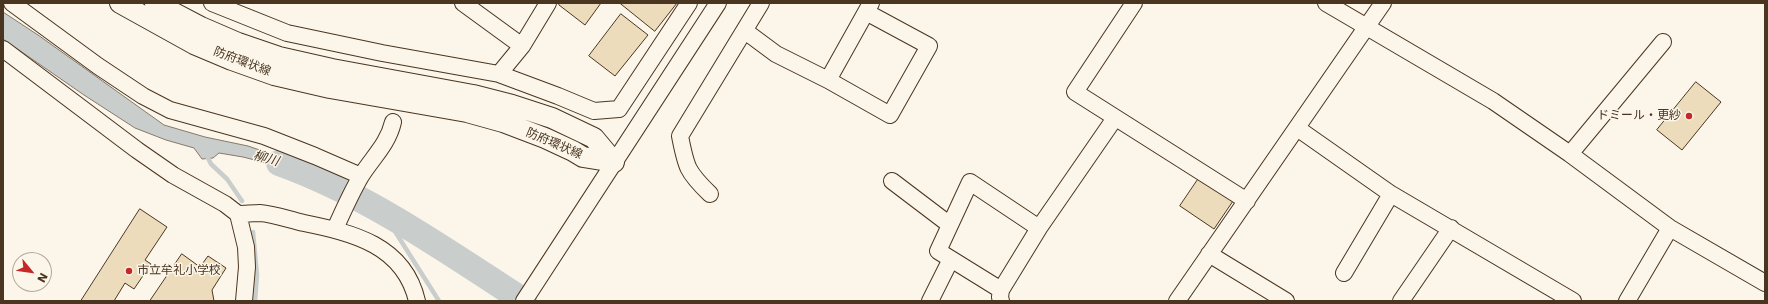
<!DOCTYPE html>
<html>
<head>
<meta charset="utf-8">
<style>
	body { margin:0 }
	#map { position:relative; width:1768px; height:304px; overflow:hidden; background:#fbf6e9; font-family:"DejaVu Sans",sans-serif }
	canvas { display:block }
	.frame { position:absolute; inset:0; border:4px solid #4a3520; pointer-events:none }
	.north { position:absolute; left:12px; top:252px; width:40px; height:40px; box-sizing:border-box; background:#fbf6e9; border:1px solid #b4a999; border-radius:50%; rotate:119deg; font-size:11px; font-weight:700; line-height:16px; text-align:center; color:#4a3520 }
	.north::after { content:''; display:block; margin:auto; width:14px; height:18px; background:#c62828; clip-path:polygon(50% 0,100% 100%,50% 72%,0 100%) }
</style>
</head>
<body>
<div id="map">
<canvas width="1768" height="304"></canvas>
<div class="frame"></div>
<div class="north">N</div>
</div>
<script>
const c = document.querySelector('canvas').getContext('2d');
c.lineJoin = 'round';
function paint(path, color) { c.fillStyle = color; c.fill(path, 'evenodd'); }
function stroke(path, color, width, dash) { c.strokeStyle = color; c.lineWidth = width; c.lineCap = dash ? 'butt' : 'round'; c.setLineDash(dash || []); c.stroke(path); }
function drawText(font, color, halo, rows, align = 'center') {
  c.font = font + ' "DejaVu Sans","Noto Sans JP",sans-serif'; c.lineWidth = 3; c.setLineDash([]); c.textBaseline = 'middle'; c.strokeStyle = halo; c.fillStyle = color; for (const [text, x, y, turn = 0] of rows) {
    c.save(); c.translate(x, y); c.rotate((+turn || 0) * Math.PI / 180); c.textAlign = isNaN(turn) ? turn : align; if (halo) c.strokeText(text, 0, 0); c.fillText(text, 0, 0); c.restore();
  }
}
const water = new Path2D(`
	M 3,12 L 38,35 L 164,125 L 205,137 L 248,146 L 294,162 L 313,175 L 243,157 L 219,153 L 213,158 L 202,159 L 194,148 L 166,140 L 135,128 L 84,95 L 3,39 Z`);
paint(water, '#c9cecd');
stroke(water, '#887966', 1);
stroke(new Path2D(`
	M 206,154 L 211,164 L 227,179 L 242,201
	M 394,218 L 396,233 L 439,301
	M 253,232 L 257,275 L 255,301`), '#c9cecd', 4.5);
stroke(new Path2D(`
	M 279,163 C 368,195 445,250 524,301`), '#c9cecd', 26);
const building = new Path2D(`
	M 560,3 L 601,3 L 585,25 L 559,5 Z
	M 620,3 L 677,3 L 655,31 Z
	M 621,14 L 648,35 L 615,76 L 589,56 Z
	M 1696,82 L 1721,102 L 1682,150 L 1657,130 Z
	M 1199,178 L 1233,201 L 1214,229 L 1180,206 Z
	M 140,209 L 167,227 L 145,260 L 151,264 L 134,289 L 125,283 L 114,301 L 81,301 Z
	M 182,254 L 200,267 L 208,256 L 226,268 L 212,290 L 214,301 L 150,301 Z`);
paint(building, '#ecdcbc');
stroke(building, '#4a3520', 1);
const minor = new Path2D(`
	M 12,3 L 98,66 L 143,96 L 170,110 L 264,136 L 315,156 L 361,176
	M 212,3 L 287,33 L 382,53 L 499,74 L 558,96 L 594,111 L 619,109 L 689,3
	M 463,3 L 522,46
	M 1134,3 L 1075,92 L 1247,201
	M 1326,3 L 1493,101 L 1570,154 L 1670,228 L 1765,283
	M 745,31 L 776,54 L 828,80 L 871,3
	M 3,49 L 137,150 L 173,175 L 225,204 L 238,214 L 246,247 L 247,267 L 244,301
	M 499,74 L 522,46 L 548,3
	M 828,80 L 890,115 L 929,46 L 866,12
	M 1297,128 L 1391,194 L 1573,301
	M 1570,154 L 1663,42
	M 892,181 L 950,225
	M 710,194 C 687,172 686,167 680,136 L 761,3
	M 238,214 C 245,214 253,213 260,213 C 274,214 290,220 304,223 C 353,233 404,245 417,301
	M 335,229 C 343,211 351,193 361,176 C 373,157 388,144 393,122
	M 1209,254 L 1286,301
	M 1344,273 L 1391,194
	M 1001,290 L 1039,228 L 1115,118
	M 524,301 L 718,3
	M 930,301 L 951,259
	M 1001,301 L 1000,297 L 1001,290 L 938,251 L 970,182 L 1039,228
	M 1177,301 L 1383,3
	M 1401,301 L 1451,228
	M 1627,301 L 1670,228`);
const major = new Path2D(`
	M 120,3 L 194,44 L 232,60 L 274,75 L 330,88 L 467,112 L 503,122 L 545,138 L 573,151 L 583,157 L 614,162
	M 155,3 L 201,27 L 238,43 L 279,57 L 332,69 L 473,95 L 512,105 L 552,118 L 594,138 L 614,162`);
stroke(minor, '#4a3520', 18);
stroke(major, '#4a3520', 22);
stroke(minor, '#fbf6e9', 16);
stroke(major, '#fbf6e9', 20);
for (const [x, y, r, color] of [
	[1689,116,4,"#c62828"],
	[129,271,4,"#c62828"]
]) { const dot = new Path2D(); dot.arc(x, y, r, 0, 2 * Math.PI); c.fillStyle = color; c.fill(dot); stroke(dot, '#fbf6e9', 1.5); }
drawText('12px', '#4a3520', '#fbf6e9', [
	["防府環状線",242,62,21],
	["防府環状線",554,144,23]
]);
drawText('12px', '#4a3520', '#fbf6e9', [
	["ドミール・更紗",1681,116],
	["市立牟礼小学校",137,271,"left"]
], 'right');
drawText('italic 13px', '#4a3520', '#fbf6e9', [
	["柳川",266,159,16]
]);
</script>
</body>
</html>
